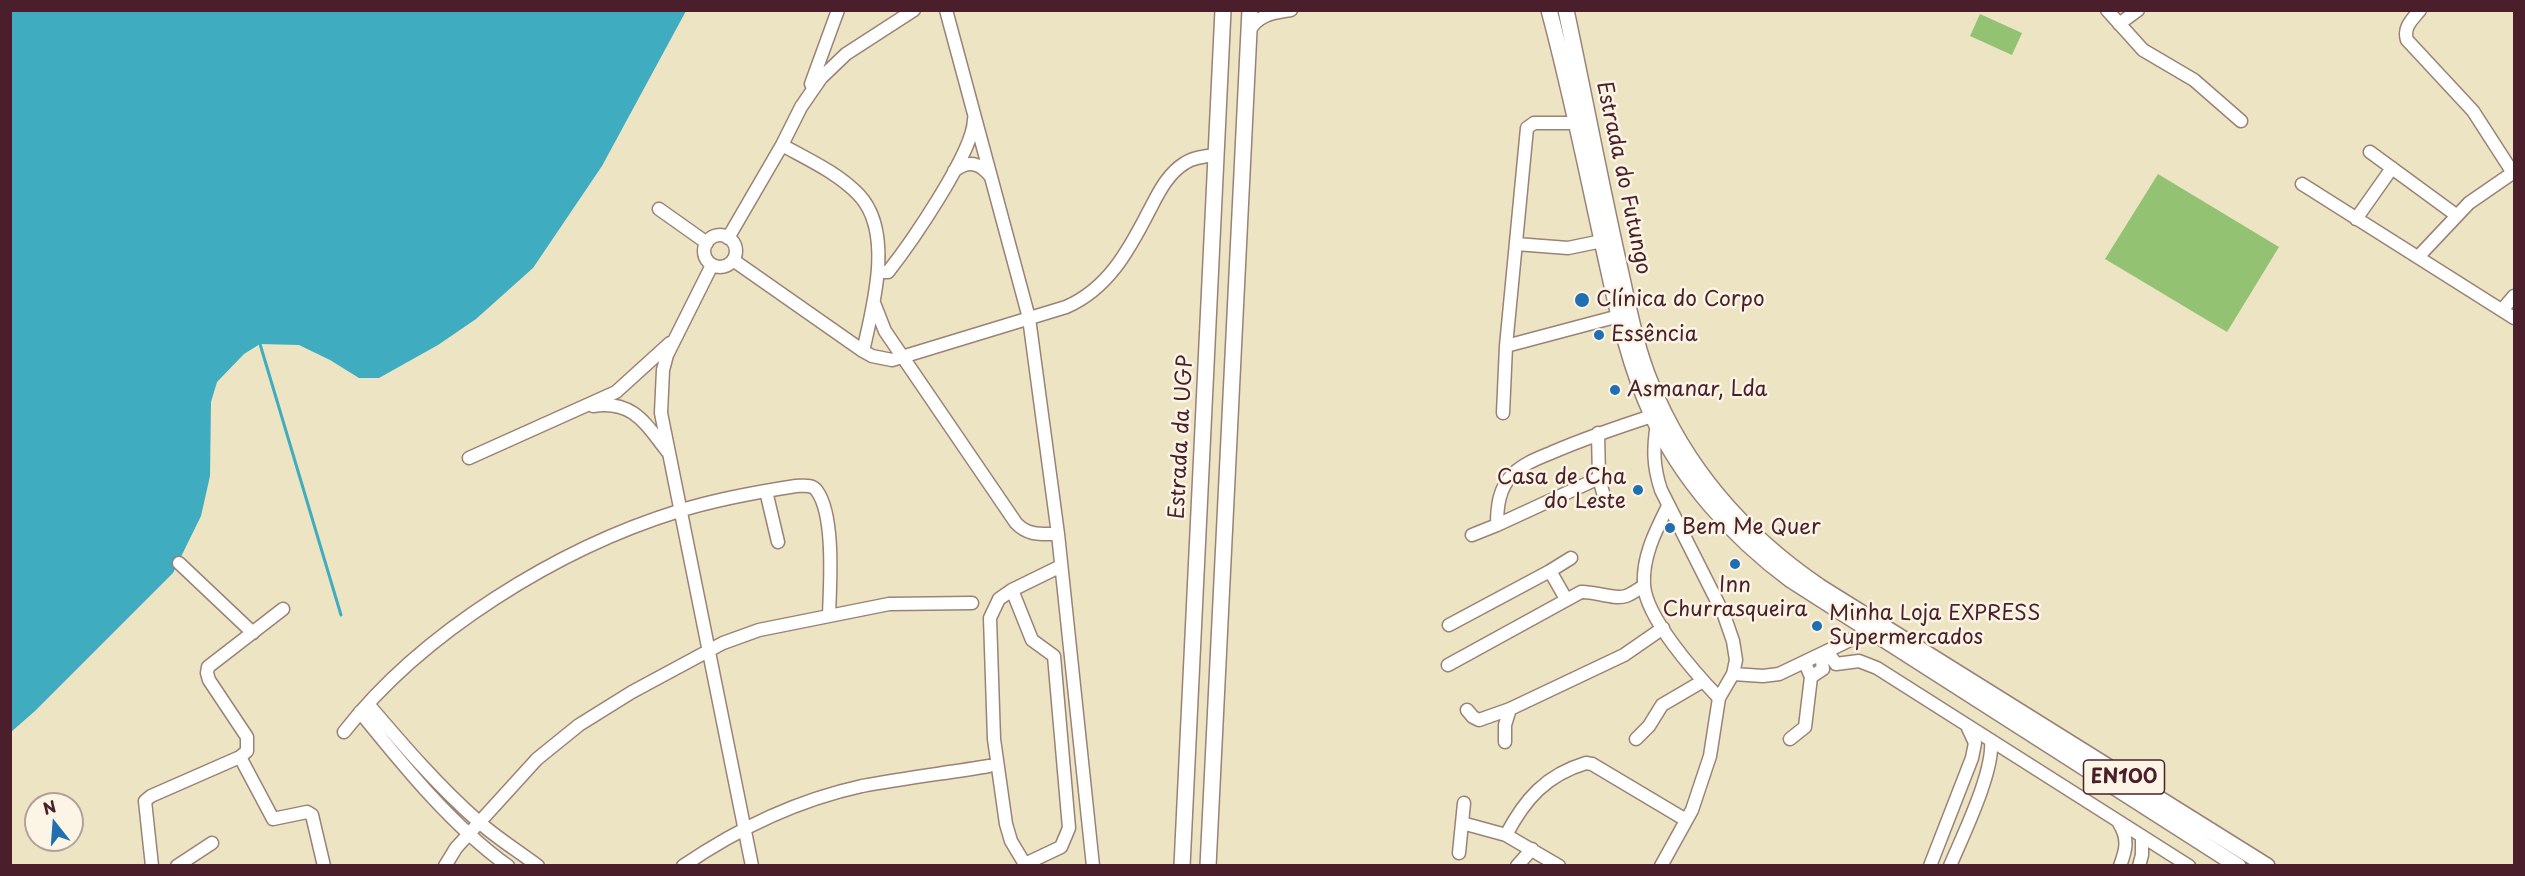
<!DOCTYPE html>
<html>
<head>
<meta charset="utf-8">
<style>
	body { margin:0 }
	#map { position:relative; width:2525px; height:876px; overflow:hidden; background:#ece4c3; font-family:"Playpen Sans",sans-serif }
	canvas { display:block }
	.frame { position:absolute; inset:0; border:12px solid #4a1f2b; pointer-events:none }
	.north { position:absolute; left:24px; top:792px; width:60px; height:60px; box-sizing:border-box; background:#fcf5e5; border:2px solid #b59f9b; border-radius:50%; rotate:343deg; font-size:16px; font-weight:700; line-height:24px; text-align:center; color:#4a1f2b }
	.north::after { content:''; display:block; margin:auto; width:21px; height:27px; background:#1f6fb2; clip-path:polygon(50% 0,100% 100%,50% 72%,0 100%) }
</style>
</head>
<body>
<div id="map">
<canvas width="2525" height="876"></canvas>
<div class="frame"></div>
<div class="north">N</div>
</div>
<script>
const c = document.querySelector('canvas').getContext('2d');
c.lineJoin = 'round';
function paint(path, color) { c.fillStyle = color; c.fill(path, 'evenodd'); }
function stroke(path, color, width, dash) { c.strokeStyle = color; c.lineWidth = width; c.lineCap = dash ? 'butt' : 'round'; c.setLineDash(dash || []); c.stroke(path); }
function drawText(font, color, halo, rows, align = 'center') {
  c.font = font + ' "Playpen Sans",sans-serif'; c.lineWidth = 5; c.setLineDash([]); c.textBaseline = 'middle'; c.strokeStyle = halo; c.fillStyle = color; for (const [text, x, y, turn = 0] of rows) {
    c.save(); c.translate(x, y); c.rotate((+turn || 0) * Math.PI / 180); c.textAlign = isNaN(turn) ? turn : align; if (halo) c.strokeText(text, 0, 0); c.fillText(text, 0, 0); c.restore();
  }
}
paint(new Path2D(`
	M 1980,14 L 2022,33 L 2012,55 L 1970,36 Z
	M 2158,174 L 2279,247 L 2227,332 L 2105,259 Z`), '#93c372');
paint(new Path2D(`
	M 11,11 L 686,11 L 602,166 L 533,268 L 476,319 L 438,345 L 379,378 L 359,378 L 330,360 L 299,345 L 260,344 L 244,354 L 217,382 L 211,402 L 210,476 L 201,516 L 173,573 L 35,711 L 11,732 Z`), '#40acbf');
stroke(new Path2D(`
	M 260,344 L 341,615`), '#40acbf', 3);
const minor = new Path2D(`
	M 946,10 L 1029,318 L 1058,534 L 1093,866
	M 2107,10 L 2143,50 L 2194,80 L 2241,121
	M 2420,10 C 2412,20 2403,27 2407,40 L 2473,111 L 2513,173
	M 2119,24 L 2138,10
	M 1249,31 C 1259,14 1273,13 1291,10
	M 811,84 L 838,10
	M 782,145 C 809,160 838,173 859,195 C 894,232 873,307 863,351
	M 2370,152 L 2456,215
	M 954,171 C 968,160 980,162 991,177
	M 2302,184 L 2514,318
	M 659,209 L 707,243
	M 2356,219 L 2392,168
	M704 251a16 16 0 1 1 32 0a16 16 0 1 1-32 0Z
	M 728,238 L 782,145 L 801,107 L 821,78 L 846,54 L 914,10
	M 1516,244 L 1568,248 L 1602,241
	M 2418,257 L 2469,203 L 2514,172
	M 733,260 L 863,351 L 872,356 L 892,360 L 1066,307 C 1108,289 1129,250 1149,211 C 1158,194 1167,174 1185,163 C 1194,157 1206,156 1216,155
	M 712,265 L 667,355 L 663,370 L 661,413 L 752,866
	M 878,272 L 888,272 C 910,244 974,152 974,119
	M 874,303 L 885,331 L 1016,523 C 1028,536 1041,534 1058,534
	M 2502,310 L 2514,296
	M 1506,346 L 1619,316
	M 593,406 C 633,400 645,423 667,451
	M 1503,413 L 1506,346 L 1527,128 L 1534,123 L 1575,123
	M 1657,424 C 1653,448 1653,466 1661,490 L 1724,615 L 1733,641 L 1736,660 L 1733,674 L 1719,698 L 1710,756 L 1692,810 L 1661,866
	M 1598,433 L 1599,478 L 1605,500
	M 469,458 L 616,392 L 670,343
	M 1599,478 L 1497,525 C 1497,506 1499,488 1513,474 C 1524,463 1539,458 1553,452 C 1586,438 1618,427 1652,416
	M 766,491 L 778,542
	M 1668,506 C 1656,530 1642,557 1644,585 C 1646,618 1696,674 1719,698
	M 1472,535 L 1497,525
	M 179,563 L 253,633
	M 1550,571 L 1571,558
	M 1012,590 L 1032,640 L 1054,656 L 1069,828 L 1061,847 L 1025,864
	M 1449,625 L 1550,571 L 1566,599
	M 1827,651 L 1836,664 L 1859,661 L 1877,668 L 2189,866
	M 1448,665 L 1581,592 C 1594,591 1614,600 1626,596 C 1632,594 1638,589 1644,586
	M 1733,674 L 1763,676 L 1779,674 L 1869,631
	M 1811,677 L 1823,669 L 1821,654
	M 368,704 C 403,745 438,786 479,822 C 497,838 518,851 538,866
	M 1467,710 L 1473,717 L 1479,720 L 1510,709
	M 360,712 C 403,765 452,826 508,866
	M 344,732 C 422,632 559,548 679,511 C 717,499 757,492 796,486 C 804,486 812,484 817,491 C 835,516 830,585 829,615
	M 1636,739 L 1649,726 L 1662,705 L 1703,681
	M 1790,739 L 1805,727 L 1811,677 L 1805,663
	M 1505,742 L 1505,725 L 1510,709 L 1624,655 L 1663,628
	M 240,757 L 273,819 L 307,812 L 312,815 L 324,866
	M 1462,823 L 1506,835 L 1559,866
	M 2119,823 C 2129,839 2126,850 2120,866
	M 1506,835 C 1525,799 1546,775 1586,763 L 1592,764 L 1686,820
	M 1459,853 L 1464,803
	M 152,866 L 145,801 L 151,796 L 240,757 L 247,751 L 247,737 L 209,680 L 207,673 L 208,667 L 283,609
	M 177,866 L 212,843
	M 445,866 L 456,848 L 537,759 L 579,725 L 632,692 L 723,643 L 759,630 L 889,604 L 972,603
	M 683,866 C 737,829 798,800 862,786 C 904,778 947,773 989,766
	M 1026,866 L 1011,841 L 1006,824 L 994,739 L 990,618 L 999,599 L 1012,590 L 1061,566
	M 1517,866 L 1532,849
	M 1930,866 L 1972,758 L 1975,743 L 1968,728
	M 1950,866 C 1963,835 1994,772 1991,741
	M 2139,866 L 2142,855 L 2142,836`);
const major = new Path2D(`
	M 1549,10 C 1570,88 1586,167 1603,245 C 1616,303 1627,361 1652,415 C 1682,480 1733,537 1791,580 L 2238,866
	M 1566,10 C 1584,95 1600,180 1619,265 C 1628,304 1635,346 1651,384 C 1685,468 1745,536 1820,587 L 2267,866
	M 1182,866 L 1223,10
	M 1208,866 L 1250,10`);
stroke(minor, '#9b8277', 15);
stroke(major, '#9b8277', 18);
stroke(minor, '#fff', 12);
stroke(major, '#fff', 15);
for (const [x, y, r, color] of [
	[1582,300,8,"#1f6fb2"],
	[1599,335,6,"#1f6fb2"],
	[1615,390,6,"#1f6fb2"],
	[1638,490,6,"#1f6fb2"],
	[1670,528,6,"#1f6fb2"],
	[1735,564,6,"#1f6fb2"],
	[1817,626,6,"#1f6fb2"]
]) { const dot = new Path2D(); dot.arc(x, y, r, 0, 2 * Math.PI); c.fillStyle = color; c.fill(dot); stroke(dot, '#fcf5e5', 2); }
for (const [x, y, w] of [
	[2124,777,81]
]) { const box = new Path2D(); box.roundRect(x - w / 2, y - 17, w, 34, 4.5); c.fillStyle = '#fcf5e5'; c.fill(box); stroke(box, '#4a1f2b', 1.5); }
drawText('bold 20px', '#4a1f2b', null, [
	["EN100",2124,777]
]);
drawText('21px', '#4a1f2b', '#fcf5e5', [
	["Estrada do Futungo",1623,178,78],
	["Estrada da UGP",1182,437,-87]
]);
drawText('21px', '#4a1f2b', '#fcf5e5', [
	["Clínica do Corpo",1596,300],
	["Essência",1611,335],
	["Asmanar, Lda",1627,390],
	["Casa de Cha",1626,478,"right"],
	["do Leste",1626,502,"right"],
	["Bem Me Quer",1682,528],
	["Inn",1735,586,"center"],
	["Churrasqueira",1735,610,"center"],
	["Minha Loja EXPRESS",1829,614],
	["Supermercados",1829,638]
], 'left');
</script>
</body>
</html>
